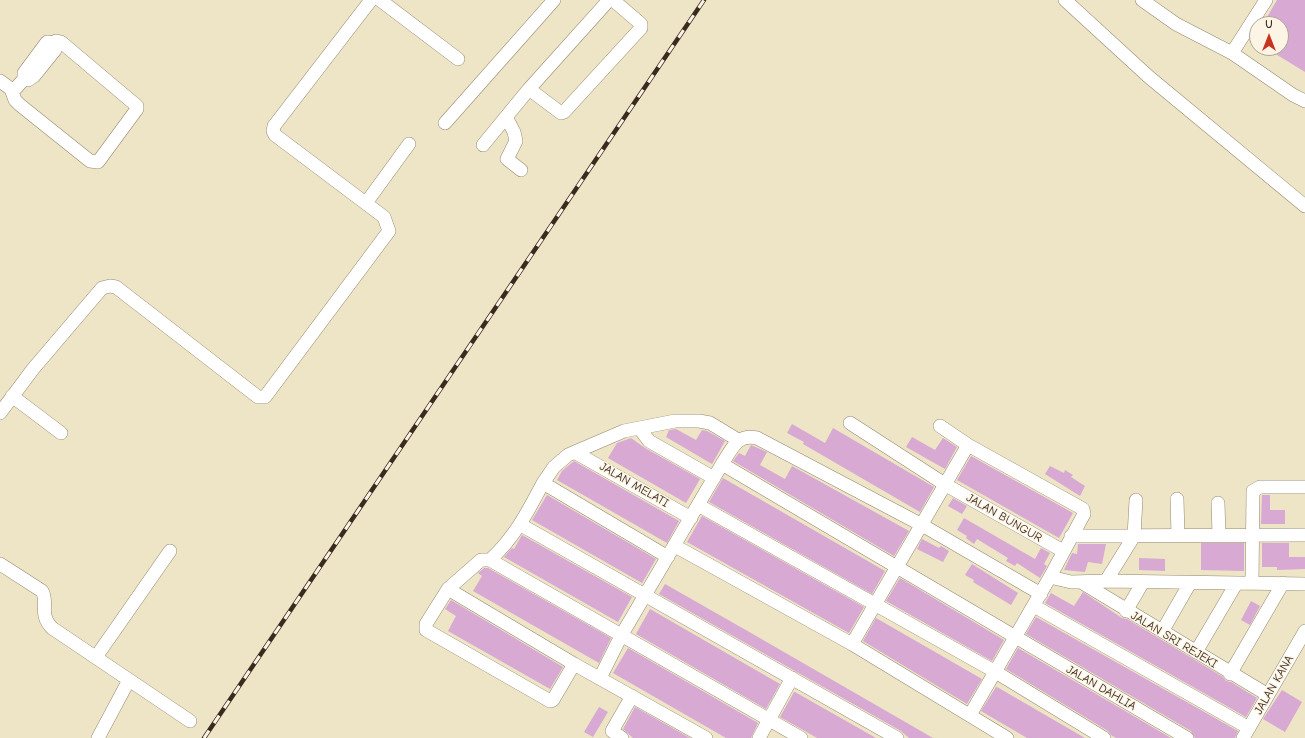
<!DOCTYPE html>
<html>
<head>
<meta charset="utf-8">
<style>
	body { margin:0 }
	#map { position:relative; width:1305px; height:738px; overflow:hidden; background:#ede5c5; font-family:"Comic Neue",sans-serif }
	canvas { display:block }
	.north { position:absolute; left:1249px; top:16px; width:40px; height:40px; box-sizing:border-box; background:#fcf5e5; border:1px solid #afa495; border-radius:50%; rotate:0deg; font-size:11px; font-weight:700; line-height:16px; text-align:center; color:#3b2a1e }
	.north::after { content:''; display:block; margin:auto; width:14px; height:18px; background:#c8321e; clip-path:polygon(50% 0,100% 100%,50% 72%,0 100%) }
</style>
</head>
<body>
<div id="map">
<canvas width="1305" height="738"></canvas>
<div class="north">U</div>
</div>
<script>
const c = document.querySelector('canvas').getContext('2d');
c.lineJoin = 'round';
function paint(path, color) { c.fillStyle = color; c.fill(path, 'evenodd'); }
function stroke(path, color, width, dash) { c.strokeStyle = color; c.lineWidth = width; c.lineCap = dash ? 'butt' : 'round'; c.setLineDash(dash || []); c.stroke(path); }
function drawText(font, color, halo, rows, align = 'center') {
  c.font = font + ' "Comic Neue",sans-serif'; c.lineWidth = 3; c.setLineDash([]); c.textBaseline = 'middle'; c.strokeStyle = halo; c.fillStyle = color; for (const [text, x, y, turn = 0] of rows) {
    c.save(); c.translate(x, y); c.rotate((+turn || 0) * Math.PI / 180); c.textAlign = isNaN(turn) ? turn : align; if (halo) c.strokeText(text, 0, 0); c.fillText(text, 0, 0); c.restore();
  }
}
paint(new Path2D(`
	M 1277,0 L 1305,0 L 1305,72 L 1266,48 L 1281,48 L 1281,24 L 1263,24 Z
	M 792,424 L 825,443 L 833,428 L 934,487 L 920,512 L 803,444 L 804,442 L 787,433 Z
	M 676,429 L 696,440 L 702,430 L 707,431 L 725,441 L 712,464 L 666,437 L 669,430 Z
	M 912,437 L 935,450 L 943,438 L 957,447 L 945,469 L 906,447 Z
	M 631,438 L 645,448 L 700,479 L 686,503 L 608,458 L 617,443 Z
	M 751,445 L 767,452 L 760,465 L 785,479 L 792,466 L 909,531 L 894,556 L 733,461 L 739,453 L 745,456 Z
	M 971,456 L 1073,513 L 1059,538 L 957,480 Z
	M 574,461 L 679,521 L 667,543 L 557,480 L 562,471 Z
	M 1050,466 L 1064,473 L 1065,470 L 1073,475 L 1071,477 L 1085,486 L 1080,496 L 1045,474 Z
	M 723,478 L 885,571 L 872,594 L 709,502 Z
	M 547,495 L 656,559 L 642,583 L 532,520 Z
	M 1262,495 L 1270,495 L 1270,510 L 1285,510 L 1285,524 L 1261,524 Z
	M 953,498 L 967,506 L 962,514 L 948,506 Z
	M 702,516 L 864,607 L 849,633 L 687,542 Z
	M 964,518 L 1035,559 L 1041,548 L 1050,553 L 1044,564 L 1047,566 L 1040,578 L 1017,563 L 1015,566 L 1006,561 L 1008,558 L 977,539 L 974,544 L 966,538 L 967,536 L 957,530 Z
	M 522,535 L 632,597 L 618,622 L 504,557 L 512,548 L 514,549 Z
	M 922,539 L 939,548 L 941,546 L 949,551 L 943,562 L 917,549 Z
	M 1201,543 L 1244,543 L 1244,571 L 1201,570 Z
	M 1262,543 L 1289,543 L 1289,557 L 1305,557 L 1305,569 L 1277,570 L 1277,567 L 1262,567 Z
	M 1078,544 L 1106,544 L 1102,564 L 1088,562 L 1085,572 L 1064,570 L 1072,553 L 1077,554 Z
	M 1139,558 L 1165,559 L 1165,571 L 1139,570 Z
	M 972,564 L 1018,593 L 1011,605 L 973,582 L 974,580 L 965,575 Z
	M 484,568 L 488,568 L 611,638 L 599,663 L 473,591 L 482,576 L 478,573 Z
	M 900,578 L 1004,640 L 992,661 L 886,601 Z
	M 665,584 L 751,633 L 933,738 L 909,738 L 901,731 L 659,594 Z
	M 1083,592 L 1122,618 L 1127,619 L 1223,677 L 1226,681 L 1231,682 L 1257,698 L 1246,717 L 1045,603 L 1051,593 L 1074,606 Z
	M 451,600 L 563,667 L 550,689 L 448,631 L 456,616 L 445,609 Z
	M 1251,601 L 1260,606 L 1250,625 L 1241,620 Z
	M 650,609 L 780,684 L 766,709 L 636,634 Z
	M 1036,617 L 1238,731 L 1235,738 L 1195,738 L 1191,731 L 1026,634 Z
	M 876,618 L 982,679 L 967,704 L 863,641 Z
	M 628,648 L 758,723 L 751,738 L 726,738 L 613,673 Z
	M 1018,648 L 1171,738 L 1116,738 L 1111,735 L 1108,731 L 1006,669 Z
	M 996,687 L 997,687 L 1085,738 L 1027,738 L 981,711 Z
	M 1282,690 L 1302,702 L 1285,732 L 1263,719 Z
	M 794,692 L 795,692 L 876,738 L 817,738 L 812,735 L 780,717 Z
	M 599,707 L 608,712 L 593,737 L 584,732 Z
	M 635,707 L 690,738 L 633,738 L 623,729 Z`), '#d7a9d3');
const minor = new Path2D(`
	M 380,0 L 458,59
	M 1065,0 L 1149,77 L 1305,206
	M 1142,0 L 1176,24 L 1232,53 L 1293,95 L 1305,101
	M 1232,53 L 1266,0
	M 0,81 L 11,89 L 16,88 L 24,79 L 24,73 L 47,42 L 54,43 L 55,50 L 34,76 L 28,80 L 24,79
	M 11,89 L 15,100 L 20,105 L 90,161 L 98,162 L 137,109 L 137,106 L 61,42 L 56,41 L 54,43
	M 529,89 L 561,113 L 564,112 L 641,28 L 641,24 L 613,0
	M 506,117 L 514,132 L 516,141 L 507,159 L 521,170
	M 445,123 L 554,0
	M 483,145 L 529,89 L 609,0
	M 366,203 L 409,144
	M 12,396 L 61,433
	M 0,413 L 33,369 L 102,288 L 110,286 L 116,287 L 258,397 L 265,397 L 389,231 L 384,217 L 275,135 L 273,131 L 274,126 L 371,0
	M 850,423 L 946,485 L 1063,551
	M 940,426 L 968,445
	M 640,429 L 649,441 L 714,478
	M 576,453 L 691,518
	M 722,464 L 1187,738
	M 543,483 L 554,467 L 568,455 L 624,431 L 675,421 L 699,421 L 710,423 L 738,440
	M 1177,499 L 1178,536
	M 1218,503 L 1219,535
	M 698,505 L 994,671 L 1104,738
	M 521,525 L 897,738
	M 1071,536 L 1305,535
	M 675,546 L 852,644 L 1007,738
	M 490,560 L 801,738
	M 0,564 L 42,591 C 49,602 38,614 52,628 L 190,721
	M 1106,581 L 1134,536 L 1136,500
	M 1081,582 L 1268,695
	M 1252,583 L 1253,491 L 1260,487 L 1305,487
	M 448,589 L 574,664 L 706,738
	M 1034,606 L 1249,728
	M 1126,611 L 1143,582
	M 1163,630 L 1190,583
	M 852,644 L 968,445 L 1083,509 L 1084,514 L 1050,577
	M 1196,652 L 1236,584
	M 96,657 L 170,551
	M 574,664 L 553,700 L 550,701 L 426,630 L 426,624 L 448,589 L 481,560 L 490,560 C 515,537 527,513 543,483 L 668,557
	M 1230,674 L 1283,583
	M 600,678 L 621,636 L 722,464 C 733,448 736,434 757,438 L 922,525 L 1041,594
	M 970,715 L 1050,577 L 1071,582 L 1106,581 L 1305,584
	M 98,738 L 129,680
	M 622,738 L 612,731 L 632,696
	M 759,738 L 792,678
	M 1243,738 L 1305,631`);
stroke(minor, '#948872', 14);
stroke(minor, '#fff', 13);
const rail = new Path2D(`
	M 204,738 L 704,0`);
stroke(rail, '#3b2a1e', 4.5);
stroke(rail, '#fcf5e5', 3, [9]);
drawText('12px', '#3b2a1e', '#fcf5e5', [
	["JALAN MELATI",634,485,30],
	["JALAN BUNGUR",1004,518,30],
	["JALAN SRI REJEKI",1174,640,31],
	["JALAN KANA",1274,685,-60],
	["JALAN DAHLIA",1101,688,30]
]);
</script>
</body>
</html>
